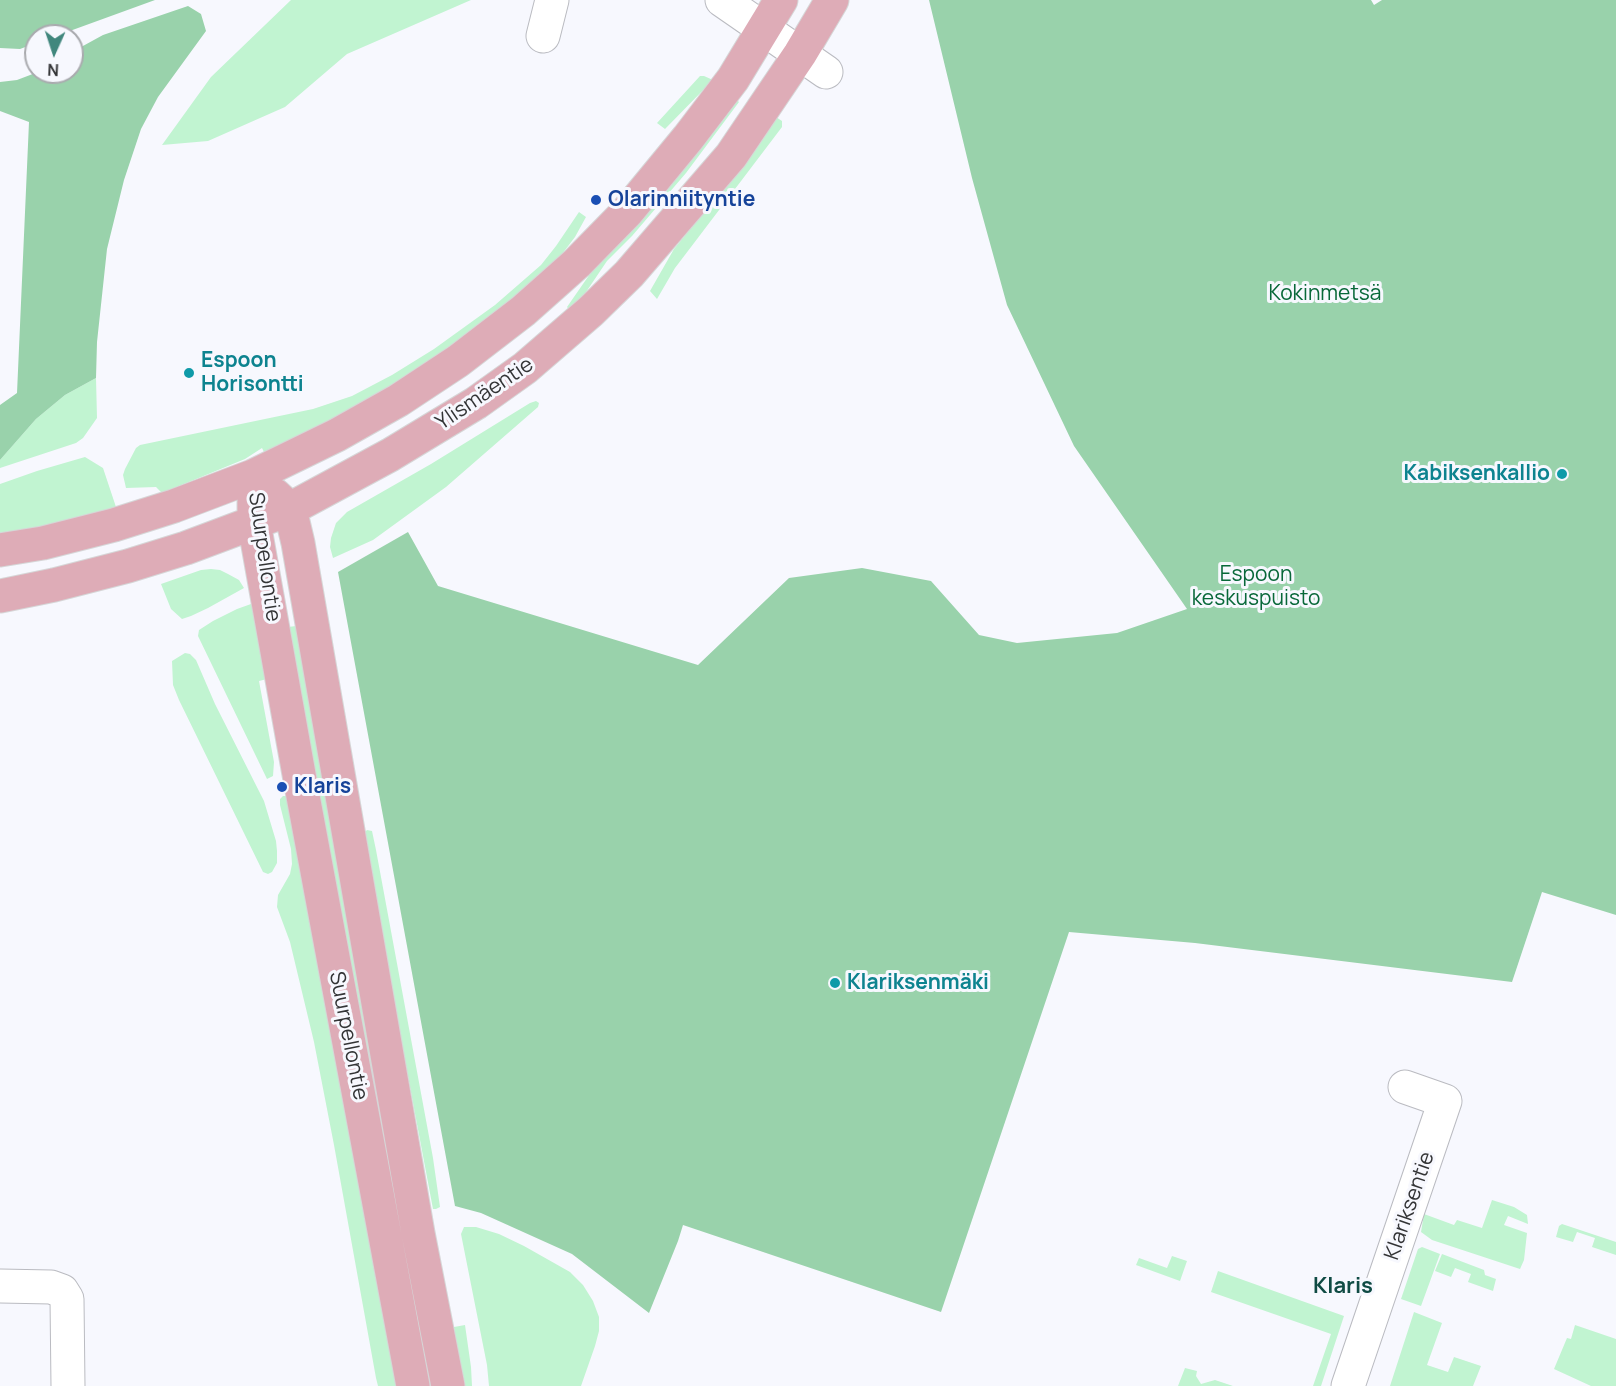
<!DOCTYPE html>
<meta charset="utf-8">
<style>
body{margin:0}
#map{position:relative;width:1616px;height:1386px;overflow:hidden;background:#f7f8fe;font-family:Manrope,sans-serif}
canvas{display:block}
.north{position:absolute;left:24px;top:24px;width:60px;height:60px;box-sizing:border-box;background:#f7f8fe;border:2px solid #a9aaae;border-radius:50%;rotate:183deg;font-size:16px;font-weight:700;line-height:24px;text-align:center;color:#333436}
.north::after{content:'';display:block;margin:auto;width:21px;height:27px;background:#41877d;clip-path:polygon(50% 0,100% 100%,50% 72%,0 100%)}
</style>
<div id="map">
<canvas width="1616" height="1386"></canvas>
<div class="north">N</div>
</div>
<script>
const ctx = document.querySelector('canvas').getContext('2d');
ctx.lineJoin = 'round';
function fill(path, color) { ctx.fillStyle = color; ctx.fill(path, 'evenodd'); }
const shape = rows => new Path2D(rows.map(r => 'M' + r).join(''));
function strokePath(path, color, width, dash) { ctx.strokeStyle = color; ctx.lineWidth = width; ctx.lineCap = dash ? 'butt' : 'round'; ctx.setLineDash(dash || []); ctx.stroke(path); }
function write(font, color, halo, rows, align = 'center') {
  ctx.font = font + ' Manrope,sans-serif'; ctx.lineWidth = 6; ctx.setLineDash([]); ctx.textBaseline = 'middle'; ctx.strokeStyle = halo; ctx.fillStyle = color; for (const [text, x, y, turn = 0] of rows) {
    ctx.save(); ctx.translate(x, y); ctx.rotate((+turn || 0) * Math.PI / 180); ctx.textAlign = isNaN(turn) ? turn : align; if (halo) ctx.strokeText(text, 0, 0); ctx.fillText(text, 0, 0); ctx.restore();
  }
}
const green = shape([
 [291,0,471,0,347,54,285,107,208,141,162,145,211,77],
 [700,76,704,76,713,80,665,129,657,123],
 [736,99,739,102,686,173,632,236,607,261,584,295,570,311,567,307,592,271],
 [776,117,782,121,782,127,691,247,675,268,657,299,650,291,674,249,726,185],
 [579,212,586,217,575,237,559,258,515,299,420,370,361,404,265,454,262,448,245,459,162,493,156,487,126,488,123,475,125,469,136,448,140,445,313,409,352,396,392,375,434,349,495,305,541,265,556,246],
 [96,378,97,418,83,438,76,443,0,468,0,460,36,419,65,395],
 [536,401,539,403,538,407,446,487,373,540,333,558,330,547,331,538,336,523,347,512,431,464,530,403],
 [85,457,103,468,116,507,62,522,0,535,0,484,37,471],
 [211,569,220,570,228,574,239,580,244,588,208,608,191,616,182,619,171,609,161,584,201,570],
 [251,604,255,608,267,679,259,681,274,762,273,776,267,779,198,636,199,630,213,621,237,609],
 [296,626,356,943,438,1386,427,1386,288,627],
 [185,653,190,654,196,660,215,704,264,801,276,841,277,851,277,863,272,872,268,874,263,872,179,700,173,685,172,661],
 [283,796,288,796,399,1386,378,1386,376,1378,334,1145,314,1042,290,942,277,907,278,895,290,874,292,864,291,849,280,805,280,799],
 [367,830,372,831,376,850,433,1158,440,1207,436,1209,433,1209,365,848,364,833],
 [1492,1200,1514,1207,1527,1215,1528,1224,1508,1216,1504,1225,1527,1233,1524,1260,1520,1269,1432,1240,1421,1232,1424,1214,1454,1225,1457,1220,1482,1228],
 [1562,1224,1616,1242,1616,1255,1592,1247,1595,1238,1577,1232,1573,1242,1556,1237,1559,1226],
 [464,1227,476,1227,499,1234,524,1246,570,1272,583,1285,593,1301,599,1317,599,1331,595,1346,581,1386,489,1386,487,1365,461,1234],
 [1422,1247,1440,1254,1421,1306,1401,1299,1418,1249],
 [1442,1254,1484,1270,1485,1275,1496,1279,1493,1291,1468,1282,1471,1274,1455,1268,1451,1277,1435,1271],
 [1172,1256,1187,1261,1180,1281,1136,1265,1139,1258,1167,1268],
 [1218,1271,1344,1316,1321,1386,1313,1386,1331,1334,1211,1292],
 [1414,1312,1442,1323,1427,1365,1448,1372,1454,1357,1481,1366,1473,1386,1390,1386],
 [465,1325,471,1367,472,1386,461,1386,458,1372,454,1327],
 [1575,1325,1616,1339,1616,1386,1591,1386,1554,1369,1567,1338,1571,1339],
 [1185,1368,1197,1371,1196,1376,1201,1384,1215,1380,1233,1386,1178,1386]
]);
const forest = shape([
 [0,0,155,0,56,36,36,36,36,43,20,49,0,48],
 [929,0,1371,0,1374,5,1382,0,1616,0,1616,915,1542,892,1512,982,1195,943,1069,932,941,1312,683,1225,678,1241,649,1313,572,1254,481,1213,455,1206,338,572,408,532,438,586,698,665,789,578,862,568,931,581,979,635,1017,643,1117,633,1187,609,1074,446,1007,305,972,178],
 [188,6,201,14,206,31,158,97,141,129,124,180,107,249,97,342,96,378,65,395,36,419,0,460,0,405,17,393,29,122,0,111,0,82,17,80,38,72,72,72,72,52,103,35]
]);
const minor = shape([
 [722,0,826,72],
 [543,36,552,0],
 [0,1286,51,1287,62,1291,67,1299,68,1386],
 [1348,1386,1445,1101,1405,1087]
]);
const major = shape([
 [275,495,290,509,298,543,418,1233,448,1386],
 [254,502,254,523,300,780,413,1386],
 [0,550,43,543,114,525,174,506,253,476,337,435,399,400,458,361,523,311,577,263,627,212,688,138,733,79,781,0],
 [0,596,54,585,128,566,186,548,290,509,390,455,476,403,525,368,591,311,629,274,731,156,800,54,832,0]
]);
const markers = [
 [596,200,6,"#1a4fb4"],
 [189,373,6,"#0f9aa8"],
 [1562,474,6,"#0f9aa8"],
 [282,787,6,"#1a4fb4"],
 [835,983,6,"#0f9aa8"]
];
const transitNames = [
 ["Olarinniityntie",608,200],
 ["Klaris",294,787]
];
const parkNames = [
 ["Kokinmetsä",1325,294],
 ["Espoon",1256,575],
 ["keskuspuisto",1256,599]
];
const cultureNames = [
 ["Espoon",201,361],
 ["Horisontti",201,385],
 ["Kabiksenkallio",1550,474,"right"],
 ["Klariksenmäki",847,983]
];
const streetNames = [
 ["Ylismäentie",485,394,-34],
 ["Suurpellontie",264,557,82],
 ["Suurpellontie",348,1036,79],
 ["Klariksentie",1410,1206,-71]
];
const neighbourhoodNames = [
 ["Klaris",1343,1287]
];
fill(green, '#c1f4d1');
fill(forest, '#99d2ab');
strokePath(minor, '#babbc1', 35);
strokePath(major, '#d6d6d7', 35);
strokePath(minor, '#fff', 33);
strokePath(major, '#deacb7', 33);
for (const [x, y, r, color] of markers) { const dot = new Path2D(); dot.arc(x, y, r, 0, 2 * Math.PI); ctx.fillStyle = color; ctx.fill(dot); strokePath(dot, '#f7f8fe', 2); }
write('bold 21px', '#164399', '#f7f8fe', transitNames, 'left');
write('21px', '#086839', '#f7f8fe', parkNames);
write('bold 21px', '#0d838f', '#f7f8fe', cultureNames, 'left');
write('21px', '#333436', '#f7f8fe', streetNames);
write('bold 22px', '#104b44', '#f7f8fe', neighbourhoodNames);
</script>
